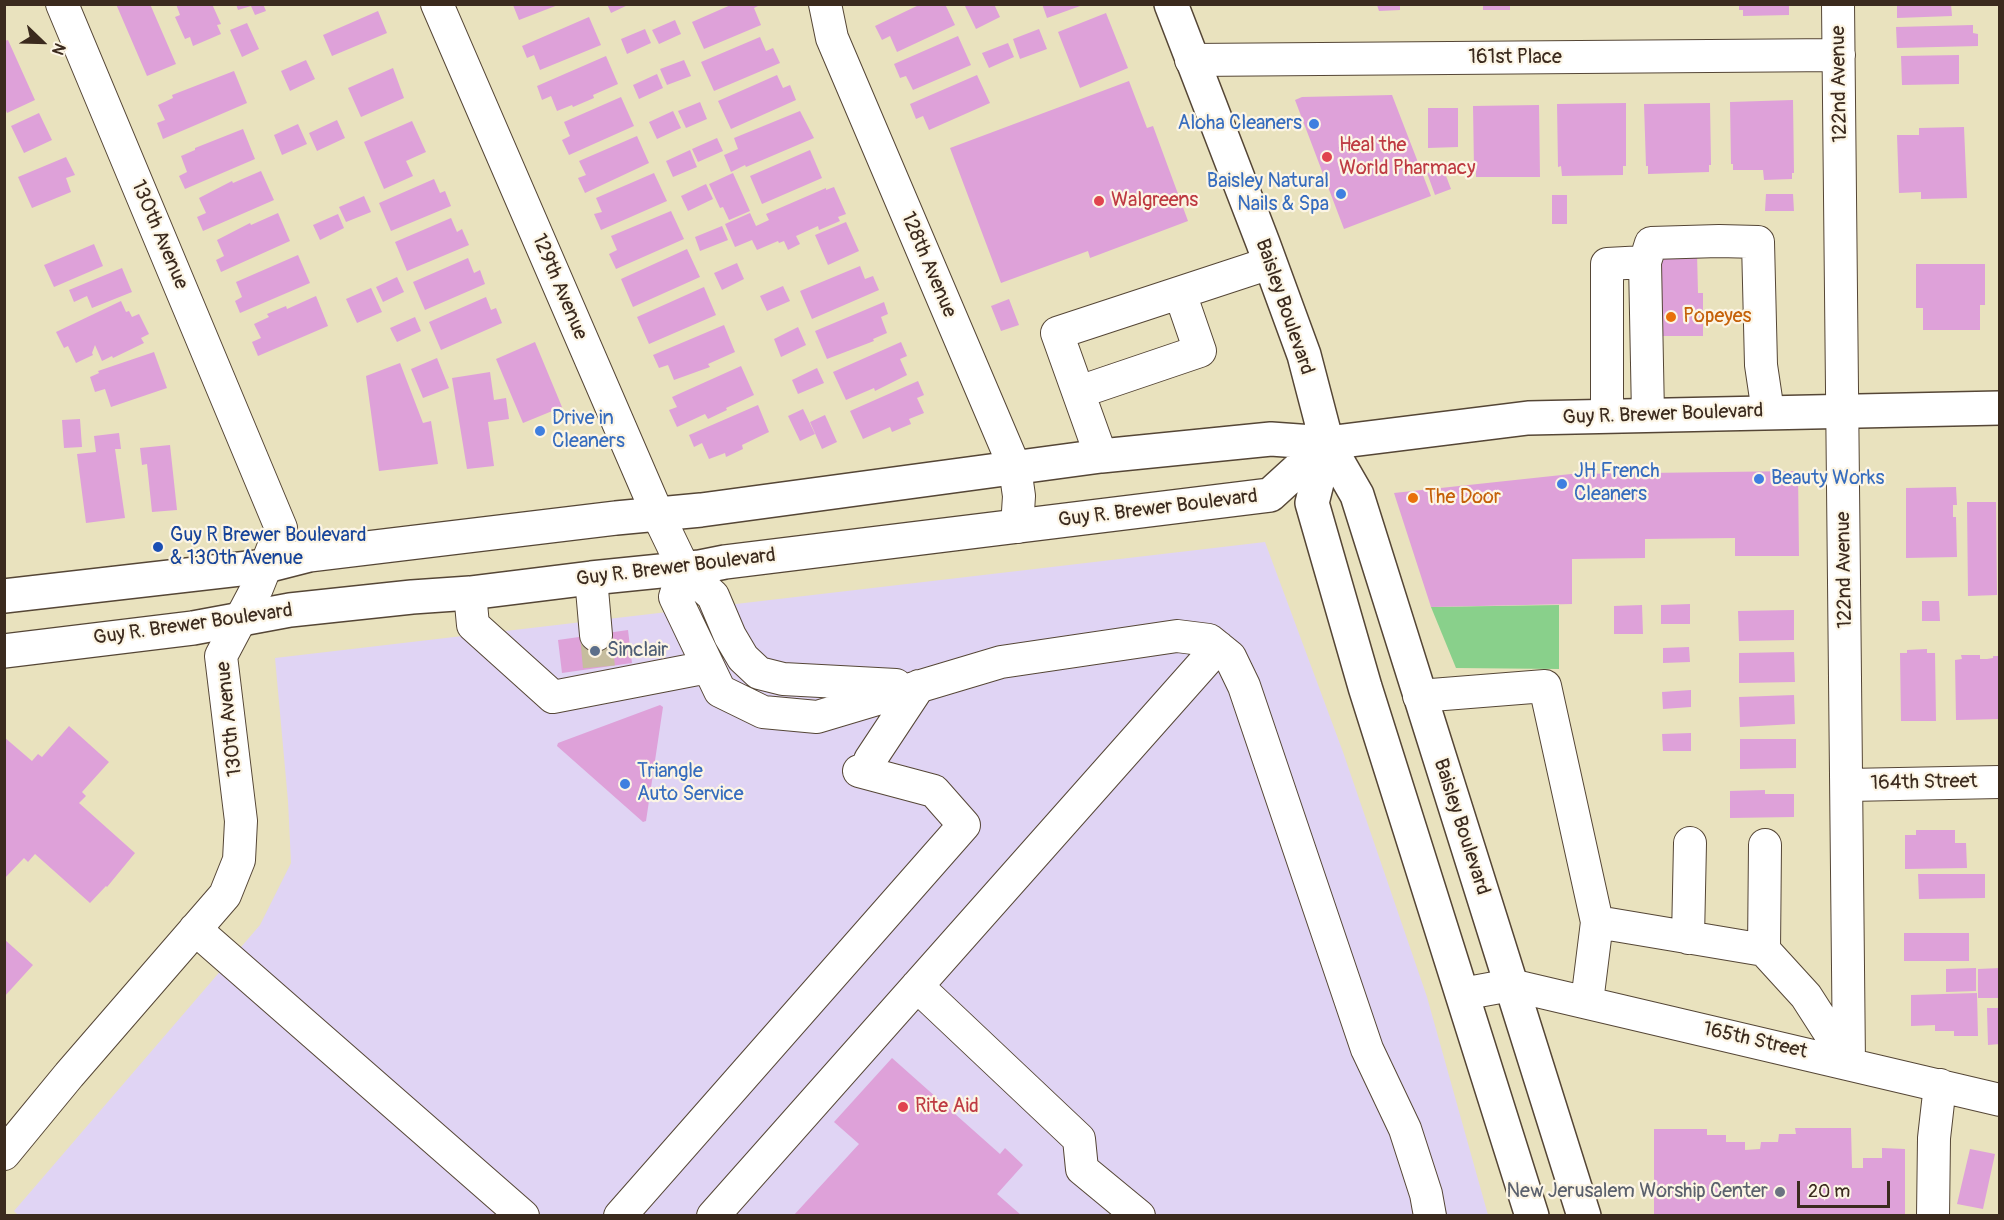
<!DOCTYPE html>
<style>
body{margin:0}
#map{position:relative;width:2004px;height:1220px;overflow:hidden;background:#e9e2be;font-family:Pangolin,sans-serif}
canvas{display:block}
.frame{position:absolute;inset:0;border:6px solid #3b2a1e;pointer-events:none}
.north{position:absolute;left:12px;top:12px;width:60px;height:60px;-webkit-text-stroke:4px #fcf5e5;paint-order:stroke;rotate:113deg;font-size:16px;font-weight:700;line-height:24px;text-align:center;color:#3b2a1e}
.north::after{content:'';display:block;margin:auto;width:21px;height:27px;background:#3b2a1e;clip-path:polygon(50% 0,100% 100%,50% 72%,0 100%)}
.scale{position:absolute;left:1797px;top:1181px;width:93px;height:27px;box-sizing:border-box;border:3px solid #3b2a1e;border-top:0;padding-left:8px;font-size:18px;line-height:21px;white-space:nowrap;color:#3b2a1e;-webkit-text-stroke:4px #fcf5e5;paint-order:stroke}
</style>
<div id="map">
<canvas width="2004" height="1220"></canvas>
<div class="frame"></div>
<div class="north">N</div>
<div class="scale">20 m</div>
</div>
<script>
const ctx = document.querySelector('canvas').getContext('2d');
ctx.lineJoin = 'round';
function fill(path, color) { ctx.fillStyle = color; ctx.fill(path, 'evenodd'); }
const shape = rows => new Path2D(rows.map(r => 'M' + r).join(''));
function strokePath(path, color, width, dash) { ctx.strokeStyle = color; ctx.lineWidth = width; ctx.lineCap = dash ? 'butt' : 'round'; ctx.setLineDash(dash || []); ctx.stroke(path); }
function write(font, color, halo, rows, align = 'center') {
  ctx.font = font + ' Pangolin,sans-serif'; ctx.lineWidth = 4.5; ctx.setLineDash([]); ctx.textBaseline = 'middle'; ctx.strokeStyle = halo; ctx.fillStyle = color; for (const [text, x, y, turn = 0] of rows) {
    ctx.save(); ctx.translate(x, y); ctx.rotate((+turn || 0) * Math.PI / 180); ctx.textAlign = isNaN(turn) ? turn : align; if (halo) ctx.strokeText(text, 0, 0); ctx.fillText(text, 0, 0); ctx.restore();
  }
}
const built = shape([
 [1265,542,1343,752,1427,997,1488,1215,19,1216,14,1211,260,925,291,863,288,801,275,658]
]);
const green = shape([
 [1559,605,1559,669,1456,668,1431,607]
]);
const building = shape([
 [116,4,150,4,176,64,147,76],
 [176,4,212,4,221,24,217,25,221,34,193,46,190,37,185,39,175,17,180,15],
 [236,4,263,4,266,11,255,15,251,6,238,10],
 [607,4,630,4,611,13],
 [733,4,762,4,754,8,761,25,704,49,692,22],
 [921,4,945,4,955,25,897,52,890,36,882,40,875,26],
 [968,4,994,4,1000,17,976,29,965,6],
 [1042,4,1083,4,1083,5,1047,18],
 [1483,4,1510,4,1510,10,1483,10],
 [1739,4,1789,4,1789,15,1743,16,1743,10,1739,10],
 [1897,4,1951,4,1952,16,1897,18],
 [513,5,558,5,519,20],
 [1377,5,1400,5,1400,10,1379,11],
 [378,11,387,33,332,56,323,35],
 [1106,13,1128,68,1080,88,1058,32],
 [589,17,601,45,540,70,534,55,527,58,522,46],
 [675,20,681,34,659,44,652,30],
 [247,23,259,49,242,57,230,30],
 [1973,25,1973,33,1978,34,1978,46,1897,48,1896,27],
 [645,29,651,43,627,54,621,39],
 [1039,29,1047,49,1020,59,1013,39],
 [958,36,971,65,913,90,906,76,900,78,894,64],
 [760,37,766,51,773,48,780,63,714,91,701,62],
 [8,40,35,100,7,113,4,106,4,41],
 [1008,43,1014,57,989,68,982,53],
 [1959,55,1959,84,1902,85,1901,56],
 [606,56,618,84,593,95,594,98,573,107,572,105,557,111,551,96,542,100,537,86],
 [306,60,315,79,290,91,281,71],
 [684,60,691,76,667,85,660,69],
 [393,68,404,98,361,117,348,88],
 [234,71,247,103,163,139,157,123,165,120,158,105,173,98,172,95],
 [657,74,663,88,639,99,633,85],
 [777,75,783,88,790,85,796,100,731,129,718,101],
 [977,75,990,103,929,130,923,116,916,119,910,104],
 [1129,81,1147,128,1153,126,1188,221,1090,258,1088,251,1001,283,950,148],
 [1392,95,1431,196,1344,229,1295,100,1302,97],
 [621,97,634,126,569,155,562,140,570,136,564,122],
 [1793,100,1794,173,1792,173,1792,179,1764,180,1763,170,1733,170,1733,164,1731,164,1730,102],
 [700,102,707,119,686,128,678,111],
 [1626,103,1626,166,1623,166,1623,175,1562,176,1561,166,1558,167,1557,104],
 [1710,103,1711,165,1709,165,1709,172,1648,174,1648,166,1646,166,1644,104],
 [1539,105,1540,177,1476,177,1476,169,1474,169,1473,106],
 [1428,108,1458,108,1458,147,1428,148],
 [673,111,681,128,657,139,649,122],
 [800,111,814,138,746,167,745,165,731,172,724,155,738,149,734,138],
 [39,113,52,140,24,153,11,126],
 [337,120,345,138,317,151,309,133],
 [412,121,426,152,406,161,413,176,384,189,364,142],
 [298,124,307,144,282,155,274,135],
 [1964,127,1967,198,1921,199,1921,192,1899,193,1897,135,1919,135,1919,128],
 [243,129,255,159,185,189,179,176,187,172,181,156,195,150,195,148],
 [637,136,649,163,585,193,578,178,586,175,579,161],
 [717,138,723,151,698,162,692,149],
 [690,150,697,167,673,177,666,161],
 [810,150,822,178,762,204,750,176],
 [66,157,75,175,66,178,71,192,32,208,18,177],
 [1443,168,1451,189,1435,195,1427,173],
 [261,171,274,200,203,231,197,217,206,213,199,198,232,181,233,183],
 [654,173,667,201,601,230,594,214,602,212,596,198],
 [733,173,750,211,729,220,723,207,720,208,709,184],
 [434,179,440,193,445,191,451,206,391,231,379,203],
 [706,184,713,199,688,211,681,196],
 [834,187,846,214,838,217,840,221,819,230,818,226,796,236,800,244,788,250,784,241,779,243,778,241,757,250,752,240,735,247,725,224,750,213,756,226,769,220,766,214,826,188,826,190],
 [1766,194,1793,194,1794,211,1765,211],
 [1552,195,1567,195,1567,224,1552,224],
 [364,196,371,212,346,222,339,207],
 [671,211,684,239,616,269,609,254,617,250,611,236],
 [278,213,290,241,221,272,216,260,224,256,217,240,250,223,251,225],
 [338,214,344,228,320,240,313,225],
 [451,218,457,232,462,229,469,245,407,271,395,242],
 [846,222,859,251,828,265,815,235],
 [722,226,728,240,700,251,695,237],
 [94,244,103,266,54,287,44,265],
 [687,249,700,277,633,307,621,279],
 [1697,253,1698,293,1703,293,1703,336,1651,336,1656,254],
 [298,255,310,283,240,313,235,301,242,297,236,282],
 [468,258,474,273,480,270,485,284,425,310,413,282],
 [737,263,744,279,722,290,714,273],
 [1916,264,1985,264,1985,305,1980,305,1980,330,1923,330,1923,308,1916,308],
 [860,266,865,279,873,276,879,290,812,319,800,291],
 [122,268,132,292,92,308,87,296,74,302,69,290],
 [397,277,404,292,383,302,376,287],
 [783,286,790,301,767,311,760,296],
 [704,287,716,315,649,344,637,317],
 [371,288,382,312,357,323,346,299],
 [316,296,328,326,258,356,252,342,261,338,254,324,269,317,267,314,286,306,287,309],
 [486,297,491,310,496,308,502,323,441,350,429,322],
 [1009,299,1019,325,1001,331,991,306],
 [121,301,126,312,129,311,132,317,139,314,149,334,141,338,144,343,113,358,112,356,102,361,95,345,92,353,93,355,76,363,68,346,64,348,56,332],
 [884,302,888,314,881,317,887,333,873,339,874,341,827,359,815,331],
 [415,317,421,331,397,342,390,328],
 [724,325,735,352,708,364,710,367,674,380,668,365,659,368,653,355],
 [798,327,806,345,781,357,774,339],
 [535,342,562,407,523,423,496,359],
 [901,342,907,356,900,359,907,375,875,391,874,388,846,400,833,372],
 [154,352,167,388,111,407,105,389,95,392,90,377,99,373,98,371],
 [437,358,449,388,423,398,411,369],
 [400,363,423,423,431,421,438,464,379,471,366,376],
 [741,366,754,395,726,408,727,410,708,419,705,414,677,427,669,410,677,407,672,397],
 [817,368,824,383,798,394,792,380],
 [490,372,494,400,506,398,509,419,488,422,494,466,467,469,452,378],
 [918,381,924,395,917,398,924,413,909,419,911,424,892,432,890,427,863,439,850,411],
 [758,405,769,432,742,445,743,449,726,457,725,453,709,459,702,443,694,447,689,435],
 [803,409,815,434,800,441,788,416],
 [825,415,837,442,822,449,810,422],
 [80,419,82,447,64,448,62,420],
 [119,433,121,449,115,449,125,518,86,523,77,454,96,452,94,436],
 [170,445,177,510,152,512,147,464,142,465,140,448],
 [1798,471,1799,556,1735,556,1735,538,1645,539,1645,558,1572,559,1572,604,1431,607,1394,493,1571,474],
 [1956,487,1957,505,1953,505,1953,517,1956,517,1957,557,1906,558,1906,488],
 [1967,502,1996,502,1997,595,1968,596],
 [1922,601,1939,601,1940,621,1922,621],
 [1690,604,1690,624,1661,624,1661,605],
 [1642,605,1643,634,1614,634,1614,606],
 [1794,610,1794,640,1739,641,1738,611],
 [628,630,632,663,562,673,558,640],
 [1689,647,1690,662,1663,663,1663,648],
 [1927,649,1927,653,1935,653,1936,721,1901,721,1900,653,1907,653,1907,650],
 [1794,652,1795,682,1739,683,1739,653],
 [1961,655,1980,655,1980,659,1987,659,1993,658,1993,656,2000,656,2000,719,1956,720,1955,660,1962,659],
 [1691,690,1691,707,1663,709,1662,692],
 [1794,695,1795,724,1740,727,1739,697],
 [660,705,663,707,646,821,643,822,557,746,558,743],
 [69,726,109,762,82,792,86,796,79,803,135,853,107,887,106,886,90,903,35,854,28,862,24,858,4,879,4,737,32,761,38,754,42,757],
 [1691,733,1691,751,1663,751,1662,734],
 [1740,739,1796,739,1796,768,1740,769],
 [1765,790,1765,794,1794,794,1794,817,1730,818,1730,791],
 [1916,830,1955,830,1955,843,1966,843,1967,868,1905,869,1905,835,1916,835],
 [1918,874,1985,874,1985,898,1919,899],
 [1904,933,1969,933,1969,961,1904,961],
 [4,939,33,965,4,997],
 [1976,968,1976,991,1946,992,1946,969],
 [2000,968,2000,998,1978,998,1978,969],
 [1977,993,1978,1036,1954,1036,1954,1031,1935,1031,1935,1025,1911,1026,1911,995],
 [1987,1008,2000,1008,2000,1044,1988,1045],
 [892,1058,1000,1154,1005,1148,1023,1165,997,1194,1021,1215,794,1215,859,1144,834,1122],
 [1795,1128,1851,1128,1852,1168,1863,1168,1863,1158,1882,1158,1882,1148,1905,1149,1905,1215,1654,1215,1654,1129,1707,1129,1707,1135,1726,1135,1726,1142,1745,1142,1745,1150,1760,1149,1761,1142,1778,1142,1779,1134,1796,1134],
 [1970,1149,1995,1154,1983,1209,1957,1204]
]);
const minorTunnel = shape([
 [596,635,599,668]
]);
const minor = shape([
 [437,4,658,515,684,569,713,596,730,636,743,658,759,673,783,679,896,685],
 [825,4,832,38,1015,468,1019,496,1017,527],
 [1838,4,1849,1063],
 [1191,60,1839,55],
 [1079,392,1200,351,1180,293],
 [1648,415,1645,262,1651,243,1719,241,1758,242,1761,365,1768,412],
 [1607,416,1607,264,1645,262],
 [1101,456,1057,333,1270,263],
 [684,569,675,597,720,691,763,712,817,717,1001,662,1177,636,1209,640,1230,657,1244,686,1367,1049,1405,1129,1426,1194,1430,1216],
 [591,578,596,635],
 [470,593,473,625,553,697,708,667],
 [1419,696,1545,686,1597,922,1587,1002],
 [870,760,919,686],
 [1848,785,2000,782],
 [1597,922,1764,950,1765,845],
 [195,929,523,1216],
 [1688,938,1690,843],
 [1764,950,1806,996,1849,1063],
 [917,986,1079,1139,1082,1169,1139,1216],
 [1462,994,1511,985,2000,1100],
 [4,1154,69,1075,225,895,239,860,241,821,221,656,257,588,281,528,62,4],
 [620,1216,964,825,934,791,859,771],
 [713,1216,1218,647],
 [1933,1216,1934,1138,1940,1085]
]);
const major = shape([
 [1171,4,1263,243,1304,355,1327,443,1357,495,1584,1216],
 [1327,443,1312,503,1365,687,1532,1216],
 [4,596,266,566,309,555,616,518,701,510,1101,456,1271,439,1327,443,1528,418,2000,408],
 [4,651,193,628,290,610,412,597,470,593,591,578,700,567,725,562,1270,495,1327,443]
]);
const markers = [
 [1314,124,6,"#3f7fe0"],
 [1327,157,6,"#e0444e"],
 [1341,194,6,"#3f7fe0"],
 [1099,201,6,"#e0444e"],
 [1671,317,6,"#e8710a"],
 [540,431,6,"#3f7fe0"],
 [1759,479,6,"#3f7fe0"],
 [1562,484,6,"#3f7fe0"],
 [1413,498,6,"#e8710a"],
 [158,547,6,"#1a4fb4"],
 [595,651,6,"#5c6f8a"],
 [625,784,6,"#3f7fe0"],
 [903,1107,6,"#e0444e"],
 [1780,1192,6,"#6b7280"]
];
const streetNames = [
 ["161st Place",1515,58],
 ["122nd Avenue",1840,84,-91],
 ["130th Avenue",159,235,67],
 ["128th Avenue",928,265,67],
 ["129th Avenue",559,287,67],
 ["Baisley Boulevard",1284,307,71],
 ["Guy R. Brewer Boulevard",1663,415,-2],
 ["Guy R. Brewer Boulevard",1158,509,-7],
 ["Guy R. Brewer Boulevard",676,568,-7],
 ["122nd Avenue",1845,570,-91],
 ["Guy R. Brewer Boulevard",193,625,-8],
 ["130th Avenue",230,719,-96],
 ["164th Street",1924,783,-1],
 ["Baisley Boulevard",1461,827,72],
 ["165th Street",1755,1041,13]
];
const shopNames = [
 ["Aloha Cleaners",1302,124,"right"],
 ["Baisley Natural",1329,182,"right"],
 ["Nails & Spa",1329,205,"right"],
 ["Drive in",552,419],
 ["Cleaners",552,442],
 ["JH French",1574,472],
 ["Cleaners",1574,495],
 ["Beauty Works",1771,479],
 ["Triangle",637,772],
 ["Auto Service",637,795]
];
const healthNames = [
 ["Heal the",1339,146],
 ["World Pharmacy",1339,169],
 ["Walgreens",1111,201],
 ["Rite Aid",915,1107]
];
const foodNames = [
 ["Popeyes",1683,317],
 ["The Door",1425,498]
];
const transitNames = [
 ["Guy R Brewer Boulevard",170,536],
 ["& 130th Avenue",170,559]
];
const serviceNames = [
 ["Sinclair",607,651]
];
const worshipNames = [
 ["New Jerusalem Worship Center",1768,1192]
];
fill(built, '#e0d4f4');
fill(green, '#89d08b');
fill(building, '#dea1d9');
strokePath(minorTunnel, '#c6bd9e', 32, [32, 16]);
strokePath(minor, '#554636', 34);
strokePath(major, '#554636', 36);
strokePath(minor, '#fff', 32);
strokePath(major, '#fff', 33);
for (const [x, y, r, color] of markers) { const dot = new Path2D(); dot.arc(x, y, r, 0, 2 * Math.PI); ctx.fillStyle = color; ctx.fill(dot); strokePath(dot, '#fcf5e5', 2); }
write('20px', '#3b2a1e', '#fcf5e5', streetNames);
write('20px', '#366cbe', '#fcf5e5', shopNames, 'left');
write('20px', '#be3a42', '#fcf5e5', healthNames, 'left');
write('20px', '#c56008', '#fcf5e5', foodNames, 'left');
write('20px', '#164399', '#fcf5e5', transitNames, 'left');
write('20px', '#4e5e75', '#fcf5e5', serviceNames, 'left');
write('20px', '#5b616d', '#fcf5e5', worshipNames, 'right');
</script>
